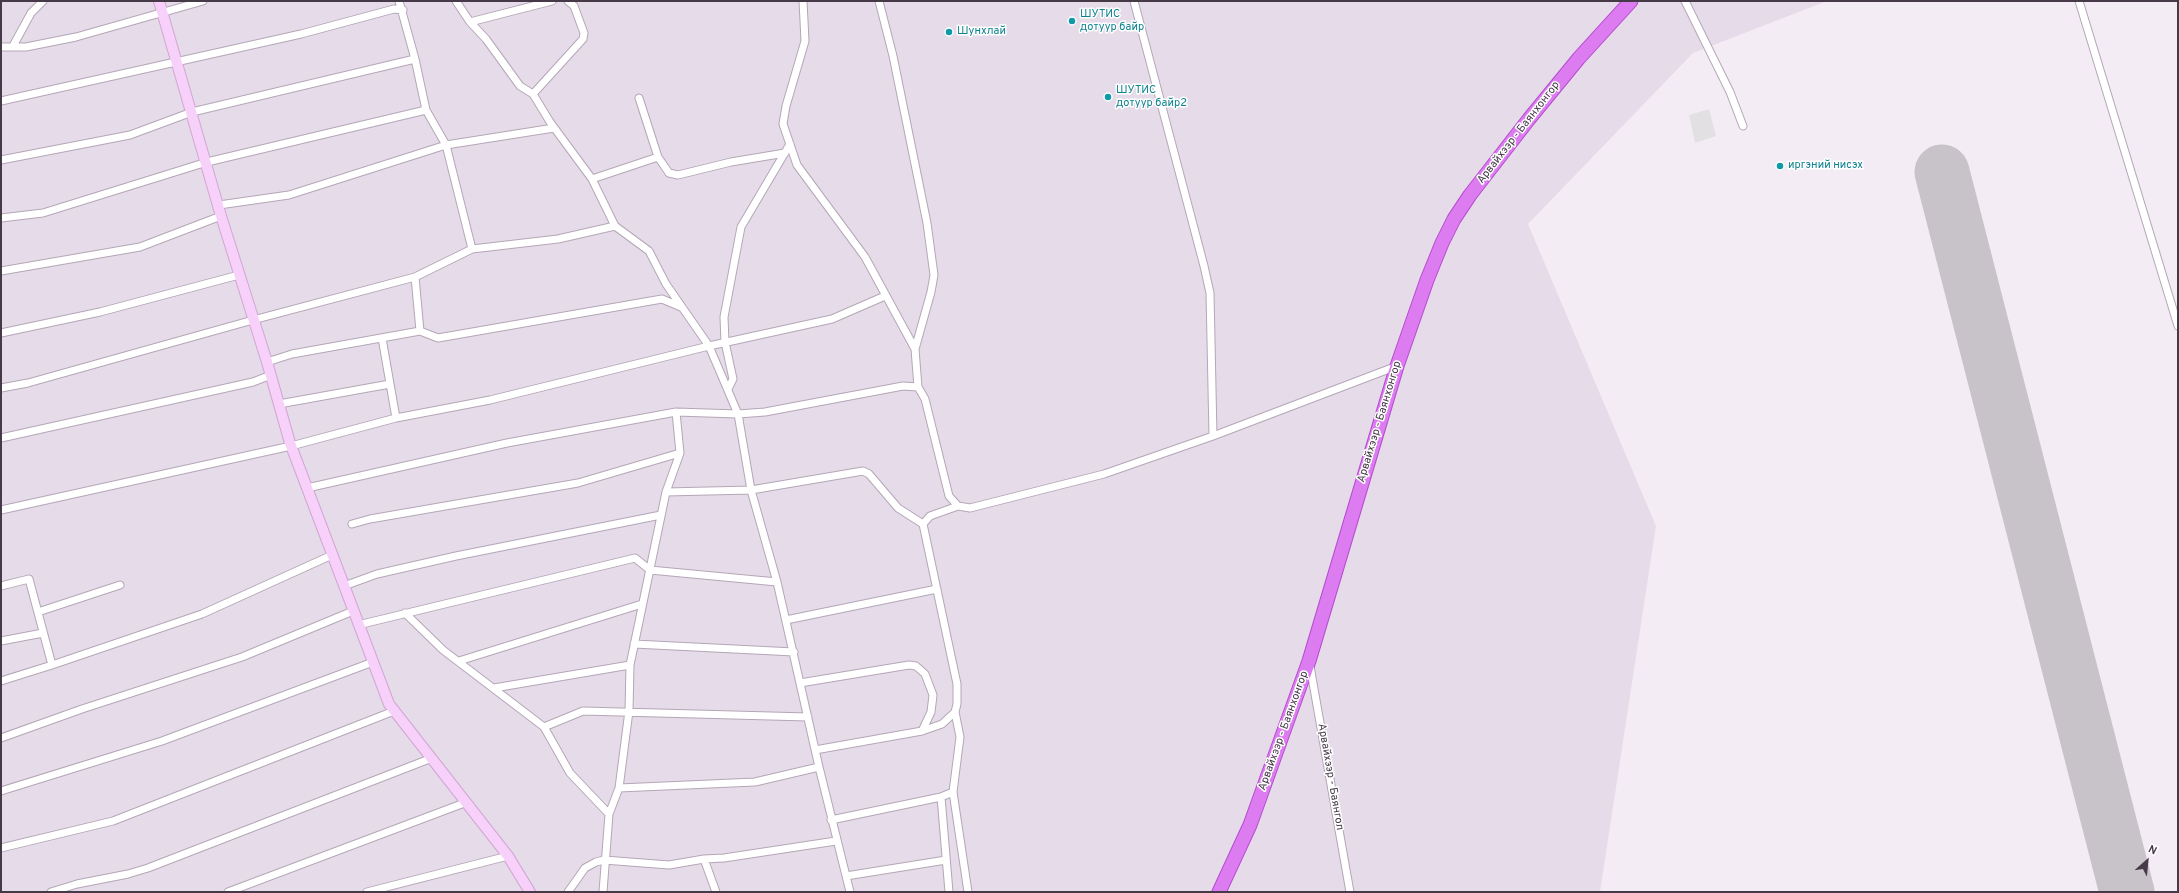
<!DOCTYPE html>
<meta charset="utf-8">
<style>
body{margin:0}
#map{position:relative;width:2179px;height:893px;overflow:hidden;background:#f4ecf5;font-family:Overpass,sans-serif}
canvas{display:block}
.frame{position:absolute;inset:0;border:2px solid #463a49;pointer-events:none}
.north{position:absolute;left:2127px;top:841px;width:40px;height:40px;-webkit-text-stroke:3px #fff;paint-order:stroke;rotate:27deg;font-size:11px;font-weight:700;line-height:16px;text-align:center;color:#463a49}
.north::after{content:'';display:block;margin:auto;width:14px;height:18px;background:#463a49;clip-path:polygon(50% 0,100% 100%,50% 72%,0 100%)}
</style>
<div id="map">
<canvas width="2179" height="893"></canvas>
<div class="frame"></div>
<div class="north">N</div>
</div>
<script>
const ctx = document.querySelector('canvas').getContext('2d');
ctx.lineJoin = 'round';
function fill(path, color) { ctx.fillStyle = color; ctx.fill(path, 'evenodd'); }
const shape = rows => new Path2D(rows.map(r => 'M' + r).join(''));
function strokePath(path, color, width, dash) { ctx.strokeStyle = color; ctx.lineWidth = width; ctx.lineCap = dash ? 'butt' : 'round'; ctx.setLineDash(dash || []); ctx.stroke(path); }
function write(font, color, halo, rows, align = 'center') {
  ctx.font = font + ' Overpass,sans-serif'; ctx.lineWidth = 3; ctx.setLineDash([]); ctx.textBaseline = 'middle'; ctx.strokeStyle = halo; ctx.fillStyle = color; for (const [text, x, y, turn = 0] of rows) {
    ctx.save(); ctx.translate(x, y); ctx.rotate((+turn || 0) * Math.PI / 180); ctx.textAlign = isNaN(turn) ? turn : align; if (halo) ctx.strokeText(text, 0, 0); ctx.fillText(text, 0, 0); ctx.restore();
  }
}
const residential = shape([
 [1,1,1827,1,1693,53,1528,224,1656,526,1600,892,1,892]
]);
const parking = shape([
 [1709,109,1716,136,1695,143,1689,115]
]);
const runway = shape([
 [1942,172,2127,892]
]);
const street = shape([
 [456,1,470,22],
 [552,1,470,22,486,39,520,86,533,94,550,122,592,179,615,226,649,251,666,284,709,346,738,414,751,490,777,582,819,767,850,892],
 [803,1,805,41,786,106,783,124,797,165,865,257,915,349],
 [879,1,893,56,927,223,934,275,931,292,915,349,918,387],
 [1134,1,1204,266,1210,293,1213,436],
 [1685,1,1730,92,1743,126],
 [2079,1,2178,326],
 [13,46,31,13,43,1],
 [1,47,26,47,76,37,203,1],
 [415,59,426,110,446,145,472,249],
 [533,94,583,39,584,33,574,6,568,1],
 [639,98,658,157,669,173,678,175,731,162,785,153],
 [1,101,301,34,394,9,403,10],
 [1,160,130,135,192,112,415,59,399,1],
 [592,179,658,157],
 [219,205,289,195,446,145,554,128],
 [1,218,43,213,207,162,426,110],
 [1,271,140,247,221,216],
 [415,277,420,331],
 [1,333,100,312,239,275],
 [382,338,396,418],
 [267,362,292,354,420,331,438,338,662,299,681,307],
 [1,388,28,383,253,320,415,277,472,249,558,239,615,226],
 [728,389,733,379,725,342,724,317,741,227,790,144],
 [279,404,390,384],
 [1,438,253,382,271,375],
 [307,488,507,443,676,412,738,414,765,412,903,386,918,387,925,399,949,496,958,506,970,508,1104,474,1213,436,1397,366],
 [666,492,751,490,863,471,869,474,898,508,923,524],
 [1,510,291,446,396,418,490,400,709,346,832,319,885,296],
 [352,524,370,519,578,483,680,453],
 [1,586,29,579,52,665],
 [344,586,377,574,456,556,661,515],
 [38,612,120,585],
 [405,613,443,650,544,727,570,773,609,814],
 [786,620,937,589],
 [358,625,635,558,650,570,777,582],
 [1,641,43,633],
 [634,644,794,652],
 [459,661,642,604],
 [1310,666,1350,892],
 [1,681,52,665,202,614,332,555],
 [800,683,909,665,916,666,925,674,933,695,931,712,922,731],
 [494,688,630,665],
 [544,727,583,711,808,717],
 [1,738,82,709,242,657,353,611],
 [815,750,922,731,942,724,955,712,957,704,957,684,923,524,930,516,958,506],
 [619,788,755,782,819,767],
 [1,791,162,741,373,662],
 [953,792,968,892],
 [941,797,949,892],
 [831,820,941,797,953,792,960,737,955,712],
 [1,848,113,821,394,711],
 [704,859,716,892],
 [846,876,946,860],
 [51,892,77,884,128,874,148,868,432,758],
 [228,892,467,802],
 [367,892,508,856],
 [568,892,585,868,596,862,604,860,669,865,704,859,724,858,836,841],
 [603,892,609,814,619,788,629,711,630,665,666,492,680,453,676,412]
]);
const secondary = shape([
 [159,1,221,216,267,362,290,443,389,704,508,856,530,892]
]);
const highway = shape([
 [1219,892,1250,825,1309,661,1397,366,1427,280,1442,243,1454,219,1470,195,1529,119,1579,58,1631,1]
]);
const markers = [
 [1072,21,4,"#0f9aa8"],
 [949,32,4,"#0f9aa8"],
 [1108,97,4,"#0f9aa8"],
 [1780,166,4,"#0f9aa8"]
];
const cultureNames = [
 ["ШУТИС",1080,15],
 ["дотуур байр",1080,28],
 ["Шунхлай",957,32],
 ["ШУТИС",1116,91],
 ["дотуур байр2",1116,104],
 ["иргэний нисэх",1788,166]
];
const streetNames = [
 ["Арвайхээр - Баянхонгор",1519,133,-52],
 ["Арвайхээр - Баянхонгор",1380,422,-73],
 ["Арвайхээр - Баянхонгор",1284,731,-70],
 ["Арвайхээр - Баянгол",1330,777,80]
];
fill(residential, '#e6dbe8');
fill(parking, '#e3e0e4');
strokePath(runway, '#c7c3c8', 55);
strokePath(street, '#b4a7b7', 9);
strokePath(secondary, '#d1a6d5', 12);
strokePath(highway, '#b54ccf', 15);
strokePath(street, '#fff', 7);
strokePath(secondary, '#f7d1fa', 10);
strokePath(highway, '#dd7cf0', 13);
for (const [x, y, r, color] of markers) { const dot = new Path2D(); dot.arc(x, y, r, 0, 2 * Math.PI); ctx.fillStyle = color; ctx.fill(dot); strokePath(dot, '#fff', 1.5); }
write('11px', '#0d838f', '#fff', cultureNames, 'left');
write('11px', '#463a49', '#fff', streetNames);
</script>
